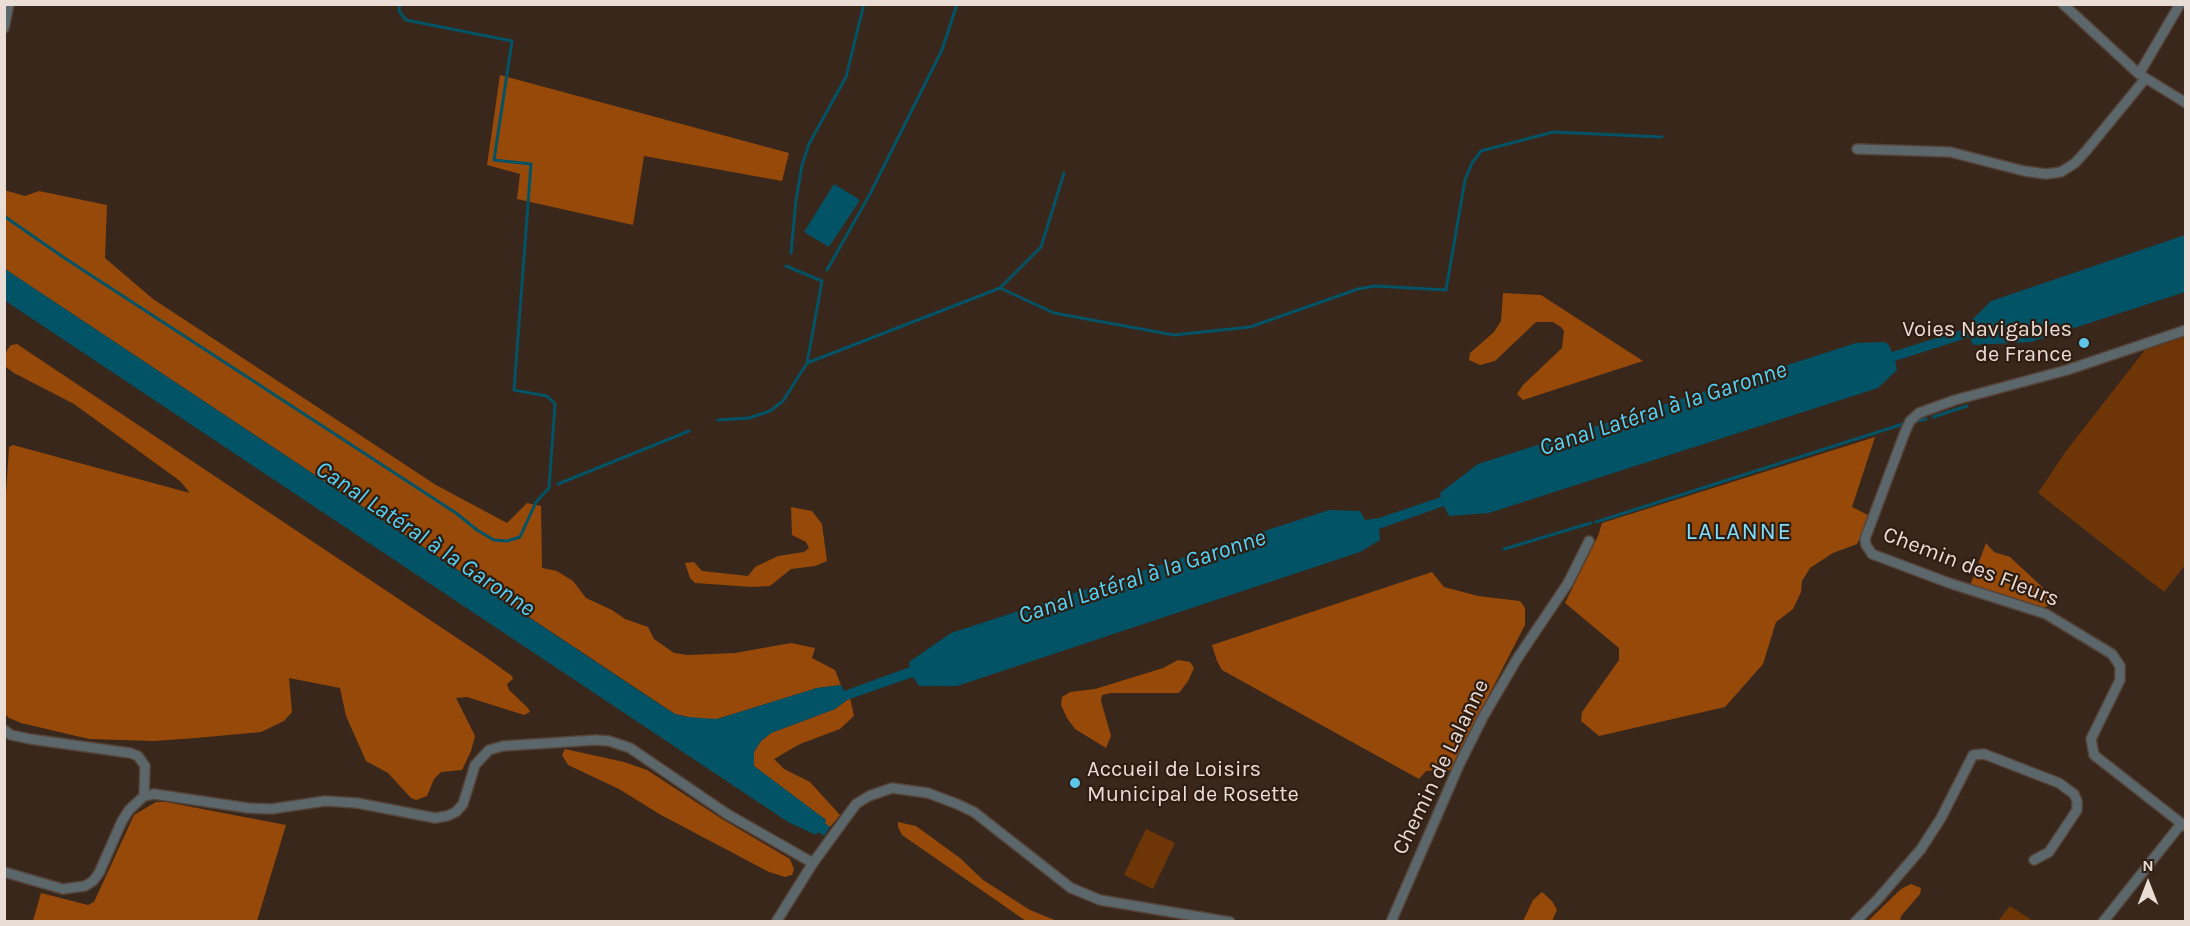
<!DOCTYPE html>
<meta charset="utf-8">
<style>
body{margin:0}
#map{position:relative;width:2190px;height:926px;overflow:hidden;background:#39271c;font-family:Karla,sans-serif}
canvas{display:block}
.frame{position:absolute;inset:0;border:6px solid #eaddd6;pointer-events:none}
.north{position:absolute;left:2118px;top:854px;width:60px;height:60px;-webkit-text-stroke:4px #2f1d12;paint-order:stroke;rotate:0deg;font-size:16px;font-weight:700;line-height:24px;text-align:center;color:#eaddd6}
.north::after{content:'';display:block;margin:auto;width:21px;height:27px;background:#eaddd6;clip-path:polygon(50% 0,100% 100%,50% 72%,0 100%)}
</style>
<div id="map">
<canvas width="2190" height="926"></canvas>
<div class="frame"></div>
<div class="north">N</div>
</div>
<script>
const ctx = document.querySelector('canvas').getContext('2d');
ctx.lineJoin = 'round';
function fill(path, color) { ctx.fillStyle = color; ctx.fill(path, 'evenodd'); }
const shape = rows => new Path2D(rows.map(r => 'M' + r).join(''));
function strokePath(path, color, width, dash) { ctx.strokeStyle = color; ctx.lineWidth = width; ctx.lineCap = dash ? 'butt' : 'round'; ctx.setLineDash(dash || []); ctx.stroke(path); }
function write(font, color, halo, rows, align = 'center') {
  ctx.font = font + ' Karla,sans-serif'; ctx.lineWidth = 4.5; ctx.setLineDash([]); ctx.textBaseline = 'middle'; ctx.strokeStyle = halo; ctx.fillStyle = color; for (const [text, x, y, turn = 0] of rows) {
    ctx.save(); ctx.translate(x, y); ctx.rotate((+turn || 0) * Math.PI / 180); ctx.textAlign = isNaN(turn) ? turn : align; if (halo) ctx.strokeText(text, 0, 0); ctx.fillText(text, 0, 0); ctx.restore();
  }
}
const green = shape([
 [2185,337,2185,565,2164,592,2038,493,2066,451,2145,350],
 [1146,829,1175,843,1153,889,1124,875],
 [2010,906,2033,921,1998,921]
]);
const forest = shape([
 [500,75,789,153,782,181,644,156,633,225,517,199,520,174,487,165],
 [4,190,25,196,39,191,107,205,105,258,153,299,436,485,507,523,527,503,541,506,542,568,557,571,573,581,586,598,612,610,625,619,648,627,654,639,674,653,688,655,735,653,791,643,815,648,812,658,835,670,841,685,817,688,717,719,697,719,675,714,5,269],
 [1503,293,1541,295,1643,361,1523,400,1517,394,1523,385,1562,348,1564,331,1561,327,1553,322,1536,322,1495,361,1480,365,1469,360,1470,353,1494,332,1501,321],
 [17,344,487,658,512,676,513,679,507,684,509,690,528,708,530,712,524,715,467,697,456,698,475,736,471,751,462,770,441,772,434,779,427,796,416,800,411,798,388,773,366,761,346,716,340,688,289,678,292,712,284,721,261,732,196,738,154,741,89,739,21,723,9,718,4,713,4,525,9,447,13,445,190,493,180,481,74,404,14,373,6,367,5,358,7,350,11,345],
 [1875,437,1852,507,1870,516,1857,544,1833,553,1810,568,1802,581,1801,592,1793,609,1776,622,1763,664,1725,707,1599,736,1581,721,1582,712,1619,660,1619,648,1565,603,1598,536,1602,523],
 [791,507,812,511,822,524,827,561,815,566,791,569,770,586,752,587,695,583,690,578,685,563,694,562,702,571,748,576,755,567,778,556,804,552,809,548,806,542,792,535],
 [1986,543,1994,552,2010,557,2052,596,2054,605,2040,608,1970,586],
 [1432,572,1444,587,1478,596,1520,601,1525,608,1525,625,1450,770,1426,771,1419,779,1222,670,1217,661,1212,645],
 [1178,660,1190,662,1194,668,1188,681,1179,693,1111,693,1102,695,1101,701,1111,736,1106,748,1075,729,1067,718,1061,705,1062,697,1070,692,1095,689,1163,668],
 [850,698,854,716,840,729,800,744,774,759,784,769,810,782,840,815,830,827,824,823,826,820,754,766,754,752,761,741,771,733,835,709],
 [565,749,624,762,647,770,722,819,790,859,794,869,792,875,785,877,769,872,661,815,619,789,568,765,562,755],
 [156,802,166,802,286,825,257,921,33,921,41,893,88,905,94,902,134,815],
 [898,822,916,826,960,858,983,880,1030,910,1057,921,1026,921,902,835,898,827],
 [1911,884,1921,888,1920,894,1901,916,1900,921,1868,921,1901,889],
 [1542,892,1552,901,1557,910,1552,921,1523,921,1533,900]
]);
const water = shape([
 [834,184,860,200,829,247,804,232],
 [2185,235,2185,292,2031,342,1973,345,1970,337,1895,361,1897,370,1878,388,1489,513,1449,516,1444,506,1379,529,1380,540,1360,552,957,686,919,686,913,677,847,700,835,709,771,733,761,741,754,752,754,766,826,820,825,823,830,827,824,836,818,832,816,835,788,822,4,300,5,269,662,706,675,714,687,717,717,719,817,688,841,685,844,691,910,667,909,662,951,633,1329,510,1360,511,1365,520,1379,518,1441,497,1440,493,1478,464,1856,343,1884,342,1888,344,1892,352,1968,328,1968,324,1991,301]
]);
const stream = shape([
 [4,216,63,257,456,513,477,530,494,540,507,541,520,537,536,502,549,488,555,404,547,396,514,390,531,164,494,160,512,41,406,20,399,11,400,4],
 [791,253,796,200,802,165,809,144,846,77,864,4],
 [786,266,822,281,807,363],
 [827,270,870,194,942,50,957,4],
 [1000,288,1041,247,1064,173],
 [1933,417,1967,406],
 [718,420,749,418,770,411,783,401,807,363,1000,288,1054,313,1174,335,1250,327,1358,289,1375,286,1446,290,1465,180,1472,163,1481,151,1553,132,1662,137],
 [1914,422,1926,419],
 [558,484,689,431],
 [1596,522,1903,424],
 [1504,549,1591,523]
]);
const street = shape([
 [2063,4,2139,74,2186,103],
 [4,28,9,4],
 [2139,74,2180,4],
 [1857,149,1950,152,2024,171,2046,174,2061,172,2075,163,2086,151,2145,79],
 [2186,330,2067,370,1955,400,1919,413,1910,421,1905,432,1865,539,1866,545,1872,554,1949,583,2046,614,2112,654,2120,666,2120,680,2091,739,2094,755,2186,827],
 [4,730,11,735,30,739,130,753,138,756,145,766,144,796],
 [4,872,63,889,85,886,93,881,99,873,122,821,129,810,144,796,154,794,248,808,271,809,325,801,357,803,435,818,447,816,456,812,463,804,475,765,489,750,503,746,596,740,609,741,630,748,727,814,813,863],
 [776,922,813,863,856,804,869,796,892,788,928,793,957,804,974,812,1071,888,1100,900,1230,922],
 [1391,922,1459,765,1483,717,1517,659,1568,583,1589,541],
 [1855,922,1878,899,1921,849,1941,818,1973,755,1984,754,2059,783,2074,794,2077,801,2077,810,2049,852,2034,860],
 [2103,922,2181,824]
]);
const markers = [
 [2084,343,6,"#5cc7e8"],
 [1075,783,6,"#5cc7e8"]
];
const poiNames = [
 ["Voies Navigables",2072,330],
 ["de France",2072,355],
 ["Accueil de Loisirs",1087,770,"left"],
 ["Municipal de Rosette",1087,795,"left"]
];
const streetNames = [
 ["Chemin des Fleurs",1971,567,21],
 ["Chemin de Lalanne",1441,767,-64]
];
const waterNames = [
 ["Canal Latéral à la Garonne",1663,409,-18],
 ["Canal Latéral à la Garonne",425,539,34],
 ["Canal Latéral à la Garonne",1142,577,-18]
];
const neighbourhoodNames = [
 ["LALANNE",1739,532]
];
fill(green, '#6e3506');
fill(forest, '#964908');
fill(water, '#035366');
strokePath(stream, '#035366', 3);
strokePath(street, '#55443a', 12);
strokePath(street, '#5c676b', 9);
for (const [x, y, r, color] of markers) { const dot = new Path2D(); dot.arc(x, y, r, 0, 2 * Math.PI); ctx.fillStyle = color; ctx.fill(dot); strokePath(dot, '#2f1d12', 2); }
write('22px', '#eaddd6', '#2f1d12', poiNames, 'right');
write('22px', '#eaddd6', '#2f1d12', streetNames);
write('italic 24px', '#53d3f8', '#2f1d12', waterNames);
ctx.letterSpacing = '1.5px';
write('24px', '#7edefc', '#2f1d12', neighbourhoodNames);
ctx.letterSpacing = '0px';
</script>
